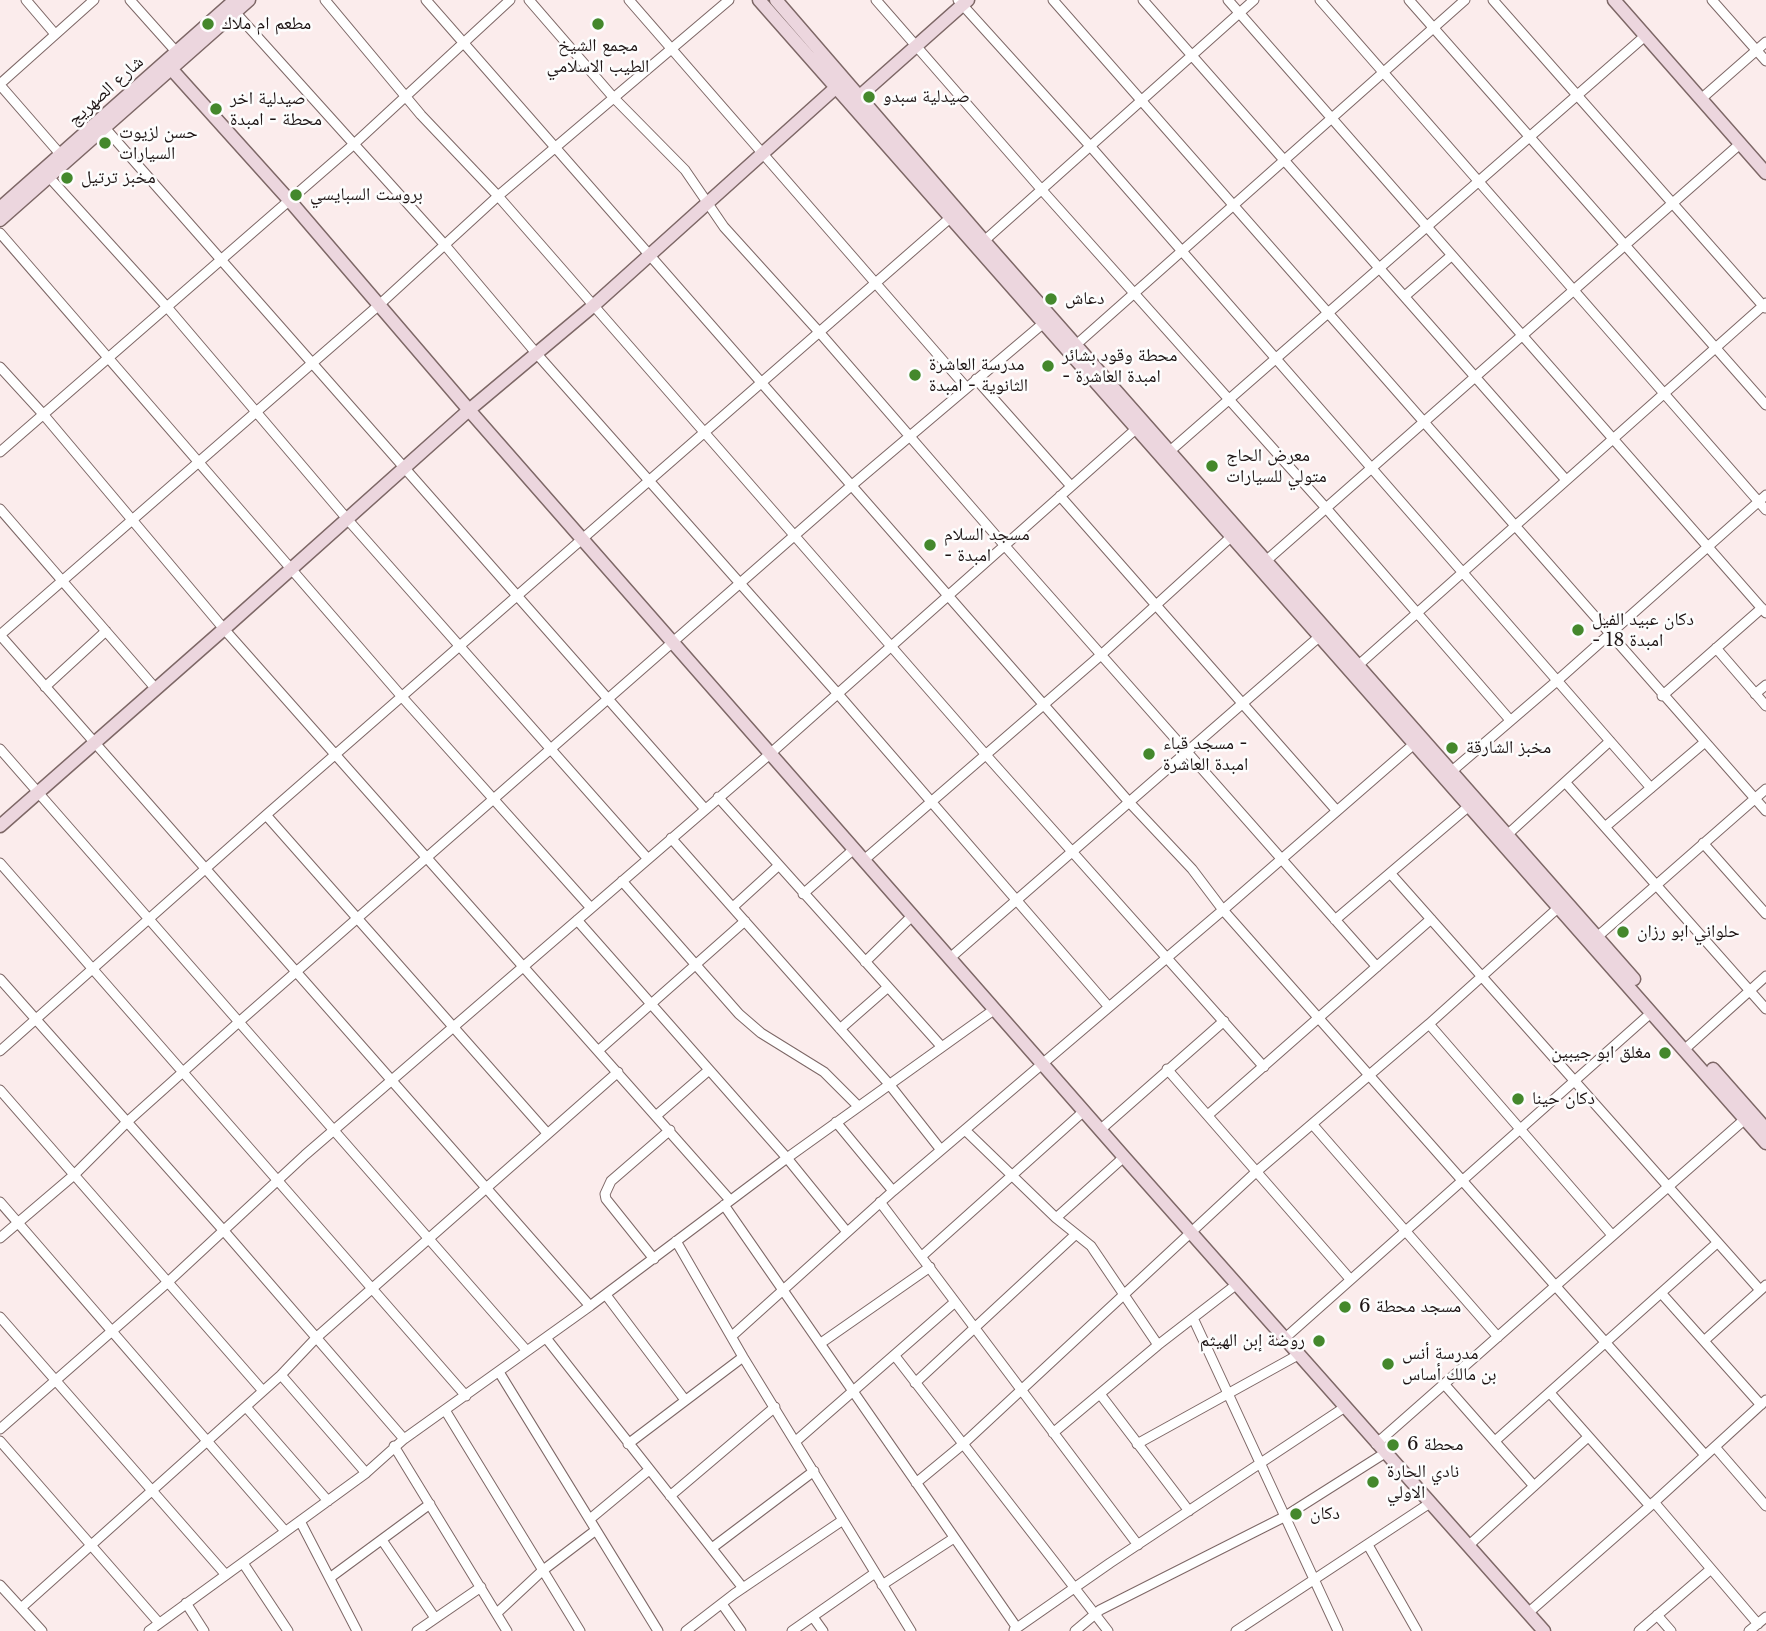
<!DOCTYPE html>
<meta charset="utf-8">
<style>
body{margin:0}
canvas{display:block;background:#fbecec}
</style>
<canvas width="1766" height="1631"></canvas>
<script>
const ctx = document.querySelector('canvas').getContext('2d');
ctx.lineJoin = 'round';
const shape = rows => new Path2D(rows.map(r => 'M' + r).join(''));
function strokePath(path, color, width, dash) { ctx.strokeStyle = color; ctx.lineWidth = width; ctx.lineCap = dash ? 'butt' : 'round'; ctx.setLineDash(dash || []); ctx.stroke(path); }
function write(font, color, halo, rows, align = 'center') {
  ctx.font = font + ' "Libre Baskerville","Noto Naskh Arabic",serif'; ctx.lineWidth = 5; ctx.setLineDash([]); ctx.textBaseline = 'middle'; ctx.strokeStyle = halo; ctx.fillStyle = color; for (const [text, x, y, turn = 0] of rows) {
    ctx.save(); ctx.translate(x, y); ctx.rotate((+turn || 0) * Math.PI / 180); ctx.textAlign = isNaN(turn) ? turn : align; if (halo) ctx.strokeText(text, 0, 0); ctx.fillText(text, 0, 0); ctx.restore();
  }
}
const street = shape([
 [26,0,55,34],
 [130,0,180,56],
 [325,0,421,115,498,196,986,755,1264,1067],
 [426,0,1129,802,1192,869,1223,910,1705,1455],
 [529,0,613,97,685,170,724,227,820,333,1005,546,1377,967],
 [629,0,966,387],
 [876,0,1041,189,1326,508,1510,720],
 [958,0,1091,147,1651,788],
 [1053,0,1766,811],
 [1143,0,1566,480],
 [1228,0,1766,613],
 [1320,0,1766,510],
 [1409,0,1766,405],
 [1493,0,1765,308],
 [1712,0,1766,61],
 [235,12,444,244,536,353,838,694,1109,1007],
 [0,84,94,0],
 [0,85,61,155],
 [1701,99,1766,42],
 [105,128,705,809],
 [49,177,167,307,348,520,648,859],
 [0,233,403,698,591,908],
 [984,241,1254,0],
 [1405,296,1451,256],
 [1077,344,1465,0],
 [0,367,43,414,224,629,730,1200],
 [976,379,1071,486],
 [1170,451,1645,36],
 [0,452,353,145,510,0],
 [1060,496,1337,811],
 [0,509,156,689],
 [1267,560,1741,143],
 [0,635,379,305,498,196,729,0],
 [0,635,590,1306],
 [1716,648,1766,706],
 [1354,669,1766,303],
 [45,687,106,631],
 [1755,694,1766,685],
 [1662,696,1762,608],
 [0,749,527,1351],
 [1452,771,1558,680,1766,495],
 [1565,782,1766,1009],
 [718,797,941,1046],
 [266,815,547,1133],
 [1605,827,1705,742],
 [1507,835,1610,741],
 [671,838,889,1084,941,1150],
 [1703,843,1766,914],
 [864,860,1101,655,1232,536],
 [0,863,466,1396],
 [1390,873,1760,1290],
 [622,881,739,1014,761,1033,824,1072,858,1106],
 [803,894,854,849],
 [733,907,778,866],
 [577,920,787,1158,847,1232],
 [1335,920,1469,806],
 [1597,937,1766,789],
 [950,958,1320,636],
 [865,962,913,915],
 [0,979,224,1231,404,1439],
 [1429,1024,1612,1235],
 [840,1029,888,987],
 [1685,1049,1766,976],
 [599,1050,745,921],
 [0,1051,266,815,950,218],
 [1167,1069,1350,1279],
 [0,1090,263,1391],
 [657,1115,709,1070],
 [1208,1115,1431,919],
 [836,1122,893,1191],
 [1313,1125,1498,1337],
 [965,1130,1056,1218,1091,1246,1158,1345],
 [1100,1130,1224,1021],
 [0,1202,285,1531],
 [880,1202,1138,1545],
 [724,1205,1017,1628],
 [1056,1218,1124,1157],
 [0,1238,74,1175,127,1122,240,1021,851,486,1046,321],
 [676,1241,743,1357,911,1631],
 [922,1256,1084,1111],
 [654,1259,606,1199,605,1194,611,1181,670,1130],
 [1662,1294,1761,1405],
 [606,1295,685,1400],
 [0,1317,226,1575],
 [1193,1318,1338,1631],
 [732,1336,893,1191,1223,910,1414,744],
 [546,1338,743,1588],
 [1284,1339,1652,1012],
 [1705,1340,1766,1285],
 [821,1343,930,1267],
 [895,1356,1108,1631],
 [499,1372,658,1631],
 [281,1375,366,1473],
 [915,1383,1076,1234],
 [1445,1385,1534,1486],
 [1550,1393,1650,1506],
 [1100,1394,1189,1511],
 [246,1407,328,1501],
 [445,1410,580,1631],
 [0,1429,168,1282,305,1155,771,753,1137,428],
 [1053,1433,1158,1345,1237,1284],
 [0,1441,159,1623],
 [796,1441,955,1302],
 [1495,1441,1717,1243],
 [628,1444,743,1357],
 [1137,1444,1298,1355],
 [1376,1444,1745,1119],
 [394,1446,507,1631],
 [1715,1447,1766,1506],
 [916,1483,962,1445,1256,1172,1429,1024,1559,907],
 [670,1496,775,1407],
 [1654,1502,1758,1624],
 [590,1519,649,1470],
 [300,1521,357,1631],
 [382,1540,435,1618],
 [1368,1545,1417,1631],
 [1468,1546,1588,1437],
 [712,1548,814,1471],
 [243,1563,288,1631],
 [331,1577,430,1504],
 [0,1585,42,1631],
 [882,1585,954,1538],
 [186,1603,204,1631],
 [722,1604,741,1631],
 [21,1608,281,1375,317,1337,618,1072],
 [497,1613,542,1571,596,1530],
 [1528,1613,1650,1506,1766,1400],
 [1657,1615,1671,1631],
 [813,1617,823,1631],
 [1014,1630,1110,1563,1345,1407],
 [149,1631,366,1473,404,1439,590,1306,787,1158,995,1009],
 [417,1631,481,1587],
 [686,1631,734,1594,843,1520],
 [792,1631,875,1573],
 [1075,1631,1100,1610,1284,1517,1385,1453],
 [1236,1631,1430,1503],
 [1639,1631,1711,1569],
 [1749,1631,1766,1617]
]);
const secondary = shape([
 [759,0,1766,1143],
 [776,0,984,241,1634,979],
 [1614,0,1766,173],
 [165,62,290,201,469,410,1124,1157,1544,1631],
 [853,102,968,0],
 [0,208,235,0],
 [0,220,249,0],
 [0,826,224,629,469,410,593,306,842,82],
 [1713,1069,1766,1129]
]);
const markers = [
 [208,24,7,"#44882c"],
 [598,24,7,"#44882c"],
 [869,97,7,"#44882c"],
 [216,109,7,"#44882c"],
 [105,143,7,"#44882c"],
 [67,178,7,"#44882c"],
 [296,195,7,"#44882c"],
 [1051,299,7,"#44882c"],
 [1048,366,7,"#44882c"],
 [915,375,7,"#44882c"],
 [1212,466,7,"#44882c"],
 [930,545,7,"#44882c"],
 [1578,630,7,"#44882c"],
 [1452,748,7,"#44882c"],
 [1149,754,7,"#44882c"],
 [1623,932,7,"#44882c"],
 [1665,1053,7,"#44882c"],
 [1518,1099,7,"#44882c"],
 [1345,1307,7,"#44882c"],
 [1319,1341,7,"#44882c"],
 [1388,1364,7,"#44882c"],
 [1393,1445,7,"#44882c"],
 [1373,1482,7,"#44882c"],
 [1296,1514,7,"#44882c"]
];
const poiNames = [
 ["مطعم ام ملاك",222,24],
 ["مجمع الشيخ",598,46,"center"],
 ["الطيب الاسلامي",598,67,"center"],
 ["صيدلية سبدو",883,97],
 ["صيدلية اخر",230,99],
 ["محطة - امبدة",230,120],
 ["حسن لزيوت",119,133],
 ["السيارات",119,154],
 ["مخبز ترتيل",81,178],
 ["بروست السبايسي",310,195],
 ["دعاش",1065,299],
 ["محطة وقود بشائر",1062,356],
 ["- امبدة العاشرة",1062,377],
 ["مدرسة العاشرة",929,365],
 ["الثانوية - امبدة",929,386],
 ["معرض الحاج",1226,456],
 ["متولي للسيارات",1226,477],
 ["مسجد السلام",944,535],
 ["- امبدة",944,556],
 ["دكان عبيد الفيل",1592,620],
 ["- امبدة 18",1592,641],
 ["مسجد قباء -",1163,744],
 ["امبدة العاشرة",1163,765],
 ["مخبز الشارقة",1466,748],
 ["حلواني ابو رزان",1637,932],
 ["مغلق ابو جيبين",1651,1053,"right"],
 ["دكان حينا",1532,1099],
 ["مسجد محطة 6",1359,1307],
 ["روضة إبن الهيثم",1305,1341,"right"],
 ["مدرسة أنس",1402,1354],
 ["بن مالك أساس",1402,1375],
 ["محطة 6",1407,1445],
 ["نادي الحارة",1387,1472],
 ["الاولي",1387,1493],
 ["دكان",1310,1514]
];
const streetNames = [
 ["شارع الصهريج",106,91,-42]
];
strokePath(street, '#7d6766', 11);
strokePath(secondary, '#7d6766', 15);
strokePath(street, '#fff', 9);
strokePath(secondary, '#ecd6de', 12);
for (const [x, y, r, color] of markers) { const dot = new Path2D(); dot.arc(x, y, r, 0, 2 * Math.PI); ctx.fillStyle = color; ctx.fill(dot); strokePath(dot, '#fdfdfd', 2.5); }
write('18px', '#1d1414', '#fdfdfd', poiNames, 'left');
write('18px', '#1d1414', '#fdfdfd', streetNames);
</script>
